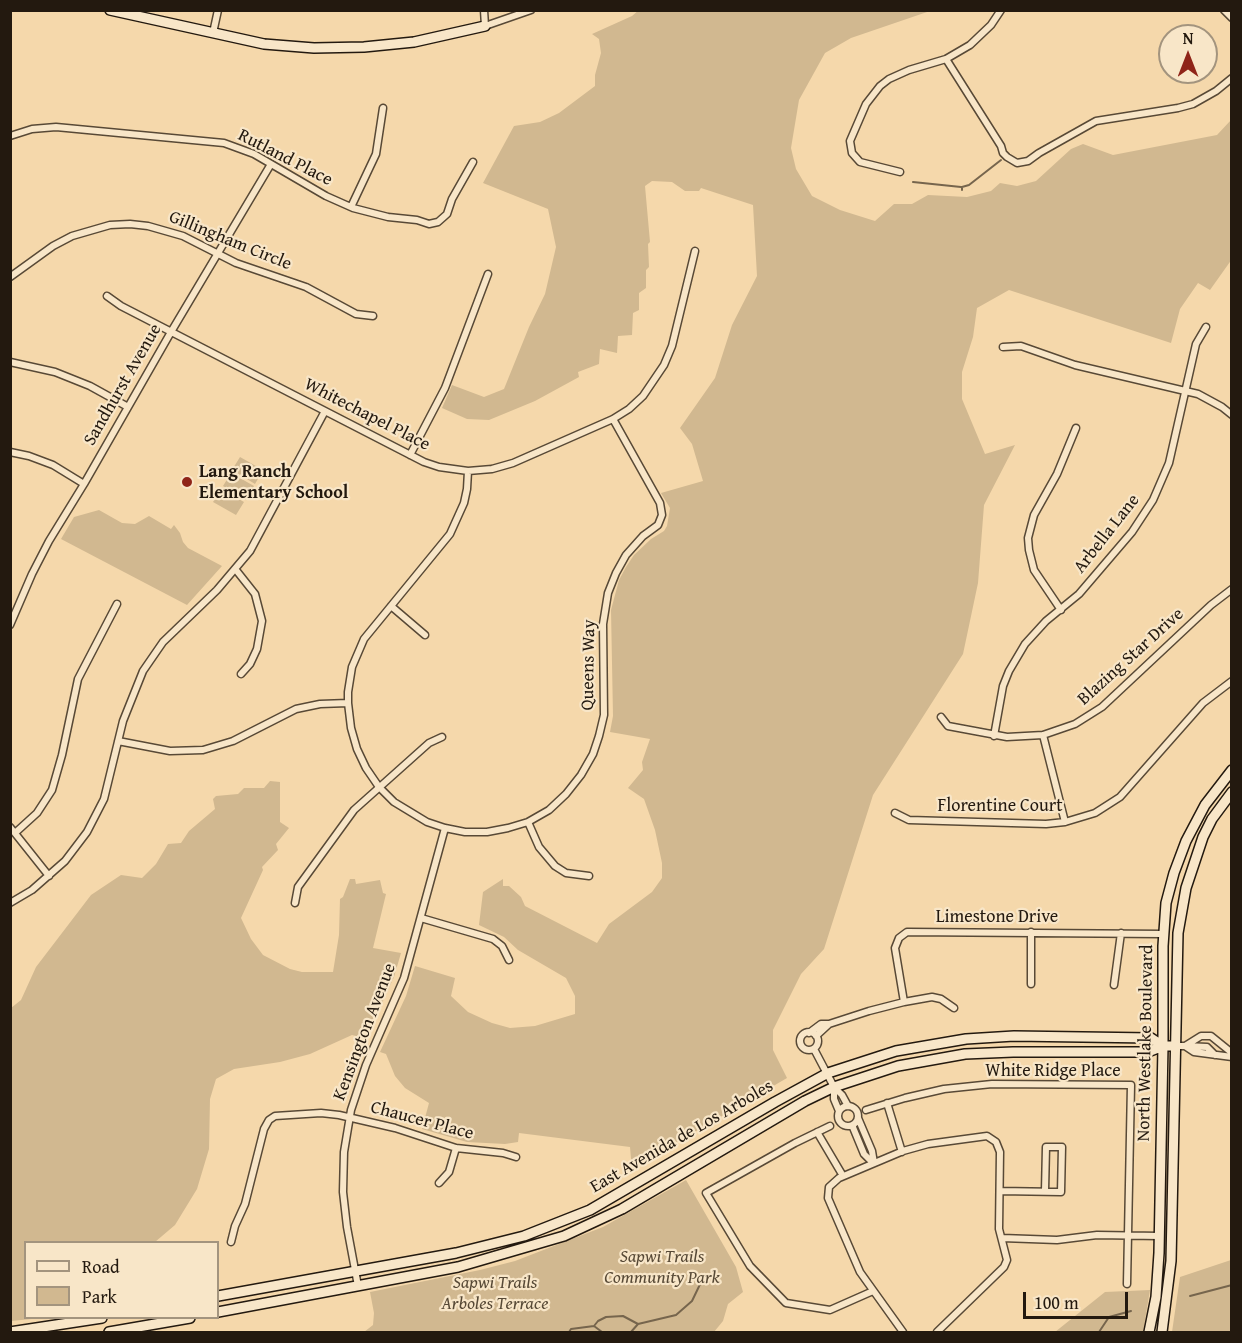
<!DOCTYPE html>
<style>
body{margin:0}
#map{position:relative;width:1242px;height:1343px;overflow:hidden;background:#f5d8ab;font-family:"Gentium Book Plus",serif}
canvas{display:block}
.frame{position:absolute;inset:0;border:12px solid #23190f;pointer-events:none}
.legend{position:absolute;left:24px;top:1241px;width:195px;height:78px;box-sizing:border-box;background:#f8e6c8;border:2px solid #a3947e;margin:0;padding:8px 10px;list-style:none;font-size:18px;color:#23190f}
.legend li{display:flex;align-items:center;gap:12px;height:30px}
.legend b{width:30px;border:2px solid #a3947e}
.north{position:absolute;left:1158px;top:24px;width:60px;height:60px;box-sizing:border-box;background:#f8e6c8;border:2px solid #a3947e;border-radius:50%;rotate:0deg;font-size:16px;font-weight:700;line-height:24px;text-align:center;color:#23190f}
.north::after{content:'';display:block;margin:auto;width:21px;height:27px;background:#8f2418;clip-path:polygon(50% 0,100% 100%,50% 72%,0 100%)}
.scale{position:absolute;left:1023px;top:1292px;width:105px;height:27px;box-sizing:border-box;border:3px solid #23190f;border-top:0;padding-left:8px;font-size:18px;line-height:21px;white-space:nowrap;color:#23190f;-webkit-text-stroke:4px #f8e6c8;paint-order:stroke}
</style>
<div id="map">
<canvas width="1242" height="1343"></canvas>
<div class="frame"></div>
<ul class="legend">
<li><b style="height:8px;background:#f8e6c8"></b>Road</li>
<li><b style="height:16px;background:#d1b890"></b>Park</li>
</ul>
<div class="north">N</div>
<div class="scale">100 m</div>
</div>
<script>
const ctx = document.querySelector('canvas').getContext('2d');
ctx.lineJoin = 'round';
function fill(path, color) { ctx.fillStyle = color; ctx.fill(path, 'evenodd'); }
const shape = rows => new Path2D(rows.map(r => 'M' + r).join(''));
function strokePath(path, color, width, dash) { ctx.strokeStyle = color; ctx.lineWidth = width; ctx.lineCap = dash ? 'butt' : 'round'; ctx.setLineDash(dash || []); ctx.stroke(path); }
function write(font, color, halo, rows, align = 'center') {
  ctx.font = font + ' "Gentium Book Plus",serif'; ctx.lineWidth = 4.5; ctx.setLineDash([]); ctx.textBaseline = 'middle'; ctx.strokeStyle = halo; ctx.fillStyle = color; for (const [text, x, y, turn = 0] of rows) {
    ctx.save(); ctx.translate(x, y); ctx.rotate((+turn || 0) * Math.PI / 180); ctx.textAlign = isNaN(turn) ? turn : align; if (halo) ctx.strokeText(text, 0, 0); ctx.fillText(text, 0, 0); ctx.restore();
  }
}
const green = shape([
 [639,10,930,11,851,38,825,53,799,100,791,148,796,169,812,196,840,210,875,221,894,204,912,204,928,195,967,197,991,191,1000,183,1017,186,1036,181,1071,149,1083,144,1113,155,1217,135,1231,120,1232,259,1210,290,1198,283,1180,309,1171,343,1009,290,977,308,973,337,962,372,962,399,985,454,1015,445,984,505,978,583,963,654,873,795,824,949,801,974,773,1030,773,1050,787,1078,674,1144,632,1170,630,1147,519,1133,518,1142,505,1144,467,1142,422,1129,429,1103,405,1088,395,1076,386,1054,380,1052,406,996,415,966,455,978,451,996,468,1012,492,1023,510,1028,535,1026,575,1014,575,996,566,978,518,950,504,937,479,925,483,892,503,879,503,886,509,886,521,897,525,906,597,943,609,924,652,892,662,878,662,863,655,830,644,799,628,788,643,770,642,762,650,739,610,732,613,716,611,610,619,580,626,567,634,555,651,539,664,531,667,526,670,508,661,493,703,481,692,444,680,428,715,378,732,325,757,276,753,205,701,188,699,191,685,191,672,182,652,181,645,186,650,242,648,244,649,267,646,270,646,288,639,293,639,310,633,313,632,335,618,336,617,353,600,349,599,364,578,372,579,377,535,401,489,420,467,419,442,408,452,385,484,397,504,389,529,327,545,294,556,247,548,209,483,183,514,126,540,122,559,113,595,86,595,75,601,53,599,39,592,34,632,16],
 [240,457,263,470,255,484,232,470],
 [231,473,254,486,246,500,223,486],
 [221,489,244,502,236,515,213,502],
 [99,510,122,523,135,524,149,516,171,529,174,525,180,533,183,542,188,548,222,566,187,605,61,539,74,517],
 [270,781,280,782,280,822,289,828,276,844,278,850,262,867,263,870,241,918,251,939,263,955,290,969,302,972,333,972,339,935,340,899,343,897,350,879,355,879,356,884,380,880,383,893,386,894,373,948,401,953,394,977,382,1003,365,1038,352,1035,310,1054,280,1062,234,1069,216,1079,210,1099,209,1149,197,1189,175,1225,155,1242,26,1242,26,1318,42,1318,11,1321,11,1008,21,1000,36,967,91,895,121,875,142,878,156,864,168,844,181,843,189,831,215,809,213,799,216,796,238,794,244,788,264,788],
 [686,1180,736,1267,743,1292,728,1304,723,1321,714,1332,364,1332,373,1325,374,1313,370,1292,480,1270,515,1261,603,1227],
 [1231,1260,1231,1332,1172,1332,1180,1277],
 [1150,1290,1143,1332,1055,1332,1105,1292]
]);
const stream = shape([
 [913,182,961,187],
 [962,190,962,187,969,185,1001,160],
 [1190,1296,1232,1285],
 [594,1326,598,1321,606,1317,623,1316,638,1324,676,1315,692,1301,704,1276],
 [569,1332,571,1329,594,1326,602,1332],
 [631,1332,638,1324],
 [1099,1332,1109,1317,1131,1311]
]);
const street = shape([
 [484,10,485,26,531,10],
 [1224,10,1232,18],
 [213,33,218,10],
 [946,59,1001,146,1003,153,1007,157,1017,163,1028,161,1039,153,1096,121,1178,108,1193,104,1216,91,1232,78],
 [10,136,32,129,56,127,224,143,254,154,326,196,353,208,388,217,417,220,429,224,438,222,447,214,452,199,473,162],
 [900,172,860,162,852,153,850,141,866,104,880,86,889,79,909,70,946,59,970,45,991,25,1001,10],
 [351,207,376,154,383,108],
 [10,277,53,246,72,236,110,225,130,224,148,226,183,236,236,263,306,287,356,314,373,316],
 [107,296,121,306,424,462,439,467,468,471,492,469,513,463,613,419,629,409,643,396,664,365,672,346,695,251],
 [1003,347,1021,346,1075,365,1198,394,1222,407,1232,415],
 [10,362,55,372,90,386,128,407],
 [10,452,29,456,53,465,84,484],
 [410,455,445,388,488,274],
 [468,471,467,489,464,503,450,534,364,639,352,667,348,692,348,703,351,728,357,749,366,768,379,787,394,802,427,822,445,828,465,832,487,832,508,828,528,822,549,810,566,794,581,775,593,754,599,736,604,715,603,624,608,593,616,573,626,555,643,536,658,525,662,515,660,503,613,419],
 [236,570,255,594,262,621,257,649,250,664,241,674],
 [391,606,425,635],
 [1061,610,1034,570,1029,550,1028,538,1034,515,1057,474,1076,428],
 [10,625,32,574,49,541,84,484,171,332,271,164],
 [941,717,948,726,1007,737,1043,735,1075,724,1102,707,1211,605,1232,589],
 [1043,735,1065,822],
 [994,736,1003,686,1009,671,1025,644,1046,621,1079,594,1132,532,1153,500,1169,463,1196,344,1206,327],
 [118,741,170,751,203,750,233,741,296,709,320,704,348,703],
 [895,813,909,820,1046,824,1065,822,1095,813,1120,797,1203,703,1232,681],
 [528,822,539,847,555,866,566,873,589,876],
 [10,827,49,876],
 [15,833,37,813,52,790,62,755,78,679,117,604],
 [10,903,32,890,65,861,87,832,104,799,123,721,143,671,163,642,217,590,250,551,325,411],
 [295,903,298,887,354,810,429,743,442,737],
 [421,918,493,939,502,946,509,960],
 [1031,984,1031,932],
 [1114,985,1121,933],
 [904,1002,895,948,899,938,907,932,1163,934],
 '800 1041a9 9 0 1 1 18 0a9 9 0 1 1-18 0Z',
 [809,1033,821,1024,829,1024],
 [816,1036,829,1024,869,1011,904,1002,932,997,941,999,954,1008],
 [1175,1046,1185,1046,1194,1052,1232,1057],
 [1185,1046,1201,1036,1211,1036,1232,1053],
 [1186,1046,1207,1047,1215,1055],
 [814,1049,834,1087,834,1099,839,1111],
 [834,1087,842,1095,848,1106],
 [887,1103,902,1152],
 '838 1116a10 10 0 1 1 20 0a10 10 0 1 1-20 0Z',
 [866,1110,905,1098,944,1089,992,1084,1131,1085,1127,1284],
 [858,1118,872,1151,874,1163],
 [852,1125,864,1154,873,1163],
 [830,1126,795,1143,706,1193,750,1266,786,1303,830,1310,873,1291],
 [817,1132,843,1176],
 [439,1183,449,1172,456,1148],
 [1000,1191,1061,1192,1062,1147,1046,1147,1045,1191],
 [1002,1238,1057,1240,1097,1235,1159,1236],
 [231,1242,235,1226,245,1204,264,1129,269,1120,275,1116,321,1113,339,1115,395,1128,456,1148,503,1153,516,1157],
 [358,1286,347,1227,343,1192,344,1152,351,1110,366,1065,404,978,445,828],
 [903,1332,860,1272,828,1198,829,1187,839,1178,903,1151,928,1144,987,1136,996,1142,1000,1152,999,1229,1007,1260,1004,1267,937,1332]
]);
const secondary = shape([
 [110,10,264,44,314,48,364,47,414,42,485,26],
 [218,1296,456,1253,524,1236,590,1210,775,1102,828,1073,896,1051,966,1039,1014,1036,1151,1038,1163,1046],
 [218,1312,458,1267,564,1236,622,1209,805,1101,834,1087,898,1066,965,1054,1013,1052,1148,1052,1163,1046,1175,1046],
 [10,1332,102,1318],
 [109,1332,190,1318],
 [1149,1332,1156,1297,1159,1253,1163,1046,1163,946,1166,903,1174,873,1186,841,1205,805,1232,770],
 [1162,1332,1171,1261,1178,933,1186,888,1203,837,1212,819,1232,792]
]);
const markers = [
 [187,482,6,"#8f2418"]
];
const streetNames = [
 ["Rutland Place",285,158,27],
 ["Gillingham Circle",230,241,22],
 ["Sandhurst Avenue",123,385,-60],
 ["Whitechapel Place",367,415,27],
 ["Arbella Lane",1107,534,-52],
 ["Blazing Star Drive",1131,657,-42],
 ["Queens Way",589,665,-89],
 ["Florentine Court",1000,806],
 ["Limestone Drive",997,917],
 ["Kensington Avenue",365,1032,-69],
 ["North Westlake Boulevard",1146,1043,-89],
 ["White Ridge Place",1053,1071],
 ["Chaucer Place",422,1121,15],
 ["East Avenida de Los Arboles",682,1137,-30]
];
const poiNames = [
 ["Lang Ranch",199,472],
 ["Elementary School",199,493]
];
const parkNames = [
 ["Sapwi Trails",662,1257],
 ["Community Park",662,1278],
 ["Sapwi Trails",495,1283],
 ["Arboles Terrace",495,1304]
];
fill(green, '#d1b890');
strokePath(stream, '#76654d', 2);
strokePath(street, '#584936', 9);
strokePath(secondary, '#23190f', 12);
strokePath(street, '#f8e6c8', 6);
strokePath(secondary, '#f8e6c8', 9);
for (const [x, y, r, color] of markers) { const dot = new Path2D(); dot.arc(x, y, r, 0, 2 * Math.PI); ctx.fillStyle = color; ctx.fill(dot); strokePath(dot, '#f8e6c8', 2); }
write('18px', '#23190f', '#f8e6c8', streetNames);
write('bold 18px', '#23190f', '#f8e6c8', poiNames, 'left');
write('italic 18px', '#574936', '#f8e6c8', parkNames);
</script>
